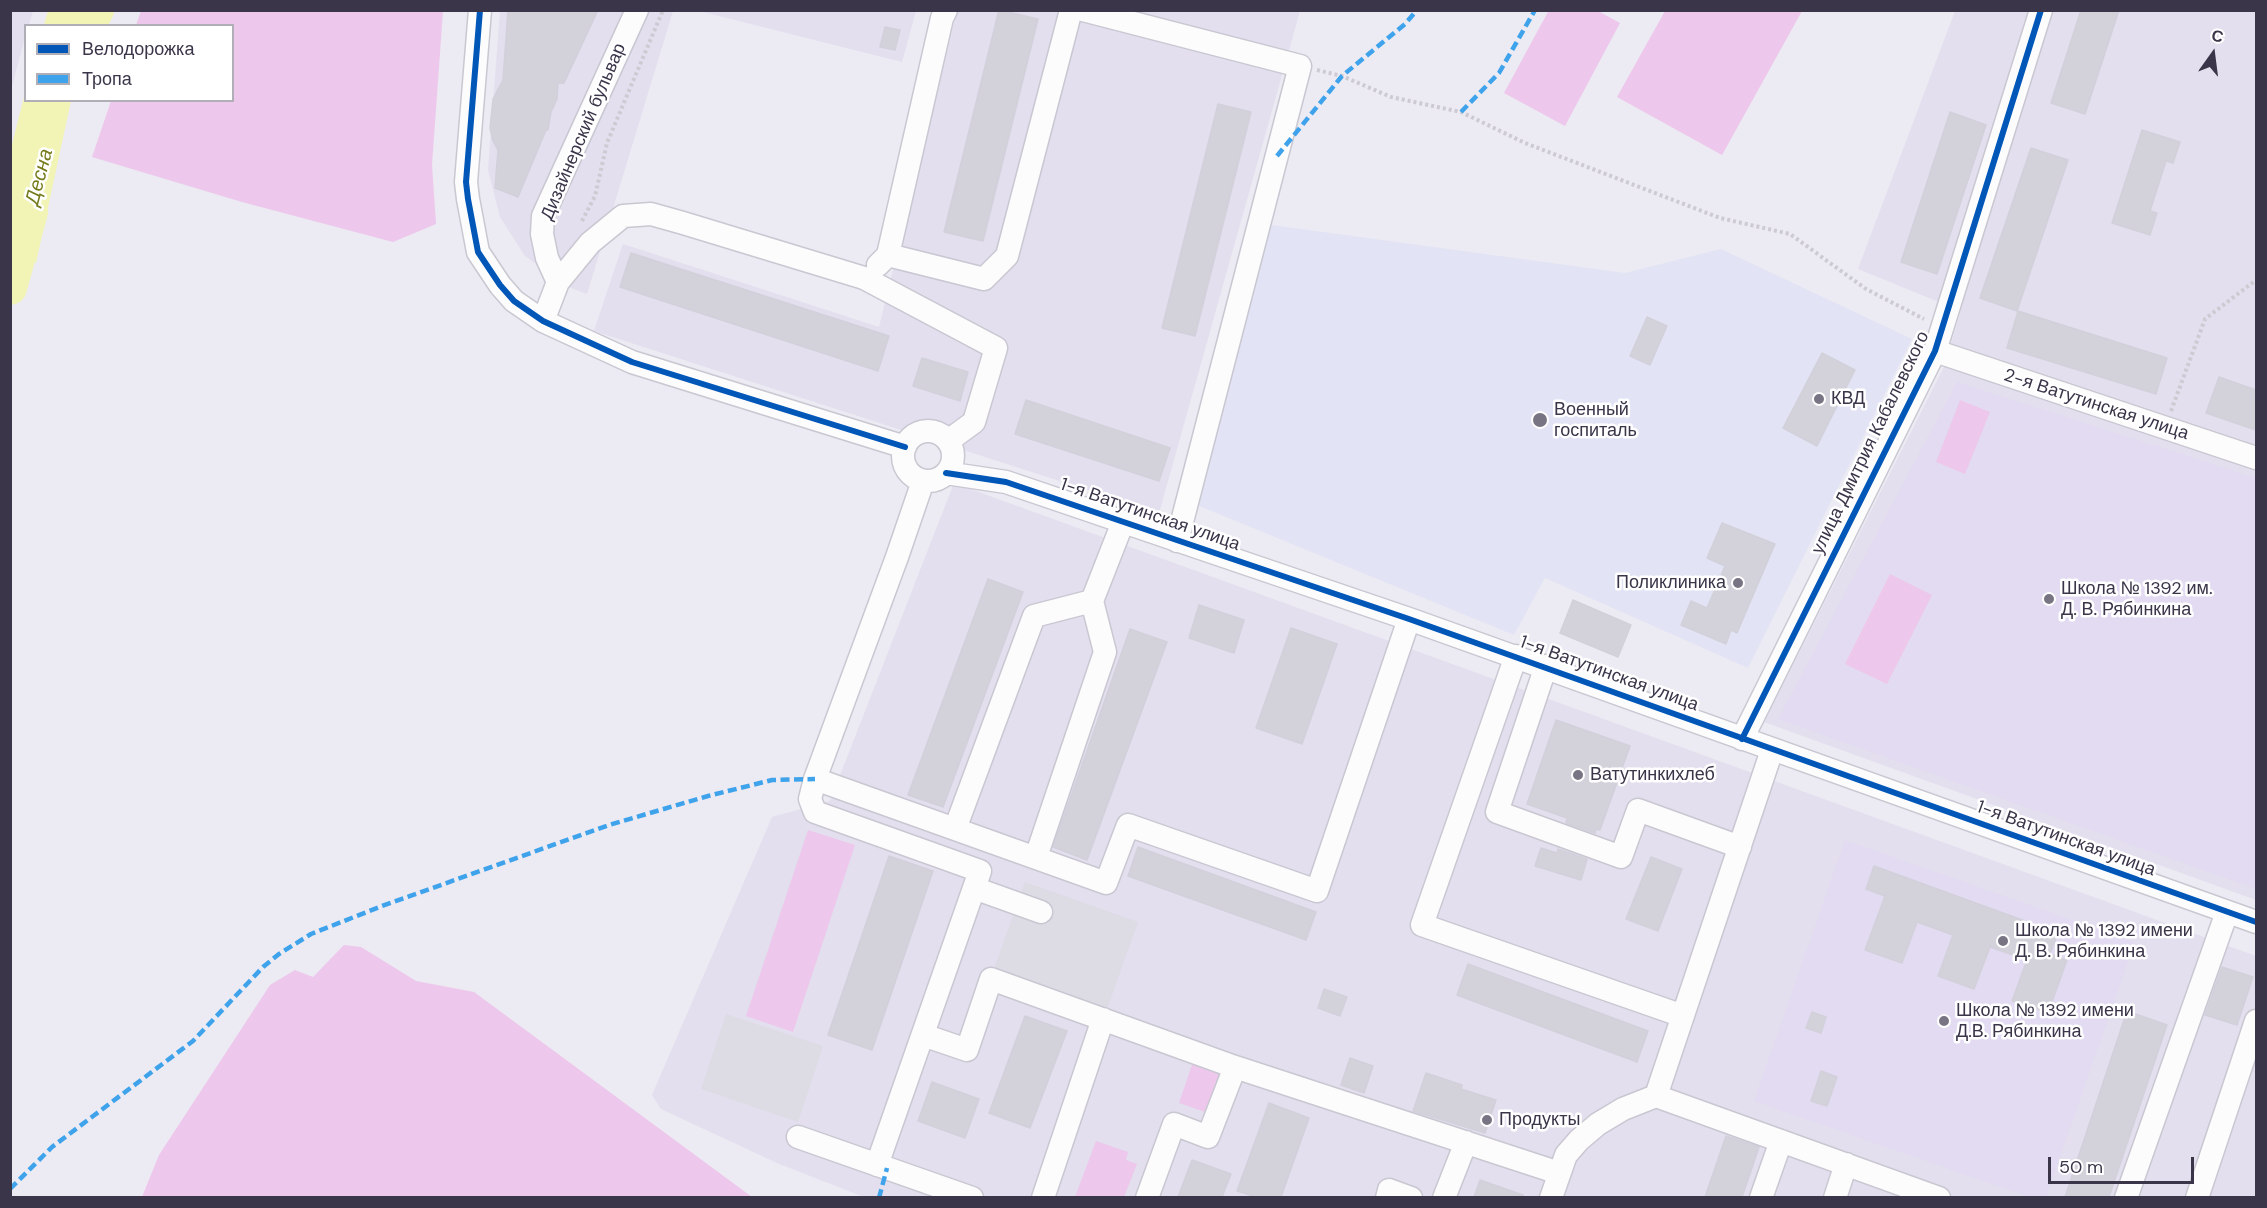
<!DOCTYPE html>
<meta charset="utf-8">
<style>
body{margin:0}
#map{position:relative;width:2267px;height:1208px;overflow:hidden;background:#eceaf2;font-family:"DM Sans",sans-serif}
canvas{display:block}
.frame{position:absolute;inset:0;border:12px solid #3a3549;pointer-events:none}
.legend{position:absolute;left:24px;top:24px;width:210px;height:78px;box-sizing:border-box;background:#fff;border:2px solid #b0aeb6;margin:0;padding:8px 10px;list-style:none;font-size:18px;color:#3a3549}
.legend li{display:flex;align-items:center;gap:12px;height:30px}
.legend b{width:30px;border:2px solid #b0aeb6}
.north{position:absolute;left:2183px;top:24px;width:60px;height:60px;-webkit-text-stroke:4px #fff;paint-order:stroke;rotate:14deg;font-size:16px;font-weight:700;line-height:24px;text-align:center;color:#3a3549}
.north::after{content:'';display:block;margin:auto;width:21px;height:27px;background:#3a3549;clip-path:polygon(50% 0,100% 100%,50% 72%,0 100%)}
.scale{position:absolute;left:2048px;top:1157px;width:146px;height:27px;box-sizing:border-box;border:3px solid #3a3549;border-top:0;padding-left:8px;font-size:18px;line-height:21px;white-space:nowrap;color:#3a3549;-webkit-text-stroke:4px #fff;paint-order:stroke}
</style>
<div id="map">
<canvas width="2267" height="1208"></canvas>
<div class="frame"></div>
<ul class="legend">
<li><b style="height:8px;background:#0057b8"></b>Велодорожка</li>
<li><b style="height:8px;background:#3fa3ec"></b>Тропа</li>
</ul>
<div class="north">С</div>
<div class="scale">50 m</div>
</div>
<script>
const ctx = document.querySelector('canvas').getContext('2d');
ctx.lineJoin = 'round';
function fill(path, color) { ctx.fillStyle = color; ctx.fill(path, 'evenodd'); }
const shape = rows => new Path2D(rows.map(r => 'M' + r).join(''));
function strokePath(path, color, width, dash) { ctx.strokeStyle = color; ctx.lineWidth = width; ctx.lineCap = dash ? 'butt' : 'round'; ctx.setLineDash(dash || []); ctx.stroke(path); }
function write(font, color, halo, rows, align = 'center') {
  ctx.font = font + ' "DM Sans",sans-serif'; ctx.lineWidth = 5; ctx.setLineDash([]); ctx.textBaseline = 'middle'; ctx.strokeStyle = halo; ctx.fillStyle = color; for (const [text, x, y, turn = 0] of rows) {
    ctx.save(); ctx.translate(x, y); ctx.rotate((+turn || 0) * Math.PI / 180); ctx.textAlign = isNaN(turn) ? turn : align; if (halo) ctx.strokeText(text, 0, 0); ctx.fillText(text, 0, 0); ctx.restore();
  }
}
const residential = shape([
 [11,10,33,11,29,25,26,26,25,37,11,90],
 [500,11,673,11,587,294,571,288,525,256,500,217,488,170],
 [699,11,916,11,902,62],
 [957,11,1300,11,1159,513,594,331,623,244,879,327],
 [1955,11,2256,11,2256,900,1764,722,1944,367,1961,311,1858,269],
 [954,483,2256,956,2256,1197,864,1197,777,1163,661,1109,652,1095,772,817,830,801]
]);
const education = shape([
 [1957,382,2256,478,2256,889,1778,719],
 [1845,840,2135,942,2046,1197,2029,1197,1754,1101]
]);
const medical = shape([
 [1257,223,1625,273,1721,249,1912,339,1748,668,1545,578,1514,635,1187,501]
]);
const green = shape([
 [1549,10,1598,11,1620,23,1565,126,1504,93],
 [141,11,443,11,432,165,436,224,393,242,242,202,92,157,111,101,232,100,232,26,136,25],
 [1665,11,1802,11,1722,155,1617,97],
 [1960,400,1990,412,1965,474,1936,462],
 [1890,574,1932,595,1887,684,1845,664],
 [808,830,855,845,793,1032,746,1016],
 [344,945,361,947,416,981,474,992,752,1197,142,1197,159,1155,270,985,295,970,313,977],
 [1194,1059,1228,1071,1211,1114,1179,1103],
 [1096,1141,1128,1152,1126,1160,1137,1164,1124,1197,1075,1197]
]);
const parking = shape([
 [1025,882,1138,922,1107,1009,994,969],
 [726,1014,823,1046,798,1122,701,1089]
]);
const water = shape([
 [48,11,48,10,92,11,87,25,44,25],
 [25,93,26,100,71,101,36,263,11,254,11,148]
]);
const river = shape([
 [89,26,97,10],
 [10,288,31,212]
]);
const building = shape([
 [508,10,598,10,564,83,558,83,557,99,551,112,548,130,546,130,518,197,495,188,498,150,493,141,490,128,493,99,503,80,508,10],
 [999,10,1038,19,983,241,944,232,999,10],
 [2081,10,2119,10,2085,114,2051,103,2081,10],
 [885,27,900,30,895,50,880,47,885,27],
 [1218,104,1251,112,1195,336,1162,328,1218,104],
 [1950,112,1986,125,1937,274,1901,262,1950,112],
 [2142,130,2180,142,2173,163,2166,161,2150,211,2157,213,2150,235,2112,223,2142,130],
 [2031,148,2068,160,2017,311,1980,298,2031,148],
 [631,253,889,336,878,371,620,287,631,253],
 [2018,311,2167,358,2156,394,2007,348,2018,311],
 [1647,317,1667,326,1650,365,1630,356,1647,317],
 [1822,353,1855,370,1817,446,1783,428,1822,353],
 [922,358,968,372,960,401,913,386,922,358],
 [2219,377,2256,390,2256,430,2206,413,2219,377],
 [1026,400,1170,448,1159,481,1015,434,1026,400],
 [1722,523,1775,544,1737,633,1731,630,1726,644,1681,625,1691,601,1707,608,1725,566,1707,558,1722,523],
 [988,579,1023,592,943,807,908,795,988,579],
 [1573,600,1631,625,1618,657,1560,633,1573,600],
 [1199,605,1244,620,1234,653,1189,638,1199,605],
 [1291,628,1337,644,1302,744,1256,728,1291,628],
 [1130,629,1167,642,1087,860,1053,847,1130,629],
 [1556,720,1630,746,1600,830,1596,829,1595,833,1566,823,1567,818,1527,804,1556,720],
 [1138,847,1316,912,1306,940,1128,876,1138,847],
 [1541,848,1557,853,1558,849,1587,859,1581,880,1535,866,1541,848],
 [889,856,933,871,872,1050,828,1035,889,856],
 [1651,857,1682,869,1658,931,1626,919,1651,857],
 [1874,866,2058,933,2050,954,2067,960,2048,1013,2012,1001,2027,960,1990,947,1974,989,1938,976,1953,935,1917,922,1902,963,1865,950,1885,896,1866,889,1874,866],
 [1468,964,1648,1031,1637,1062,1457,995,1468,964],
 [2222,967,2253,977,2237,1025,2205,1015,2222,967],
 [1324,989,1347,997,1340,1016,1318,1008,1324,989],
 [2127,1011,2167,1025,2109,1197,2065,1197,2127,1011],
 [1812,1012,1826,1017,1821,1033,1806,1028,1812,1012],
 [1025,1016,1067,1031,1030,1128,989,1113,1025,1016],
 [1350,1058,1373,1066,1364,1093,1341,1085,1350,1058],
 [1821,1071,1837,1077,1827,1106,1811,1101,1821,1071],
 [1426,1073,1462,1085,1461,1089,1496,1100,1485,1133,1413,1111,1426,1073],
 [932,1082,979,1099,965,1138,918,1121,932,1082],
 [1269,1103,1309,1118,1281,1197,1256,1197,1237,1191,1269,1103],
 [1726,1136,1759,1147,1742,1197,1705,1197,1726,1136],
 [1192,1160,1231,1174,1222,1197,1178,1197,1192,1160],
 [1480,1180,1523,1195,1523,1197,1474,1197,1480,1180]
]);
const path = shape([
 [1317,70,1342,76,1391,97,1461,112,1525,143,1720,218,1790,234,1866,289,1924,319],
 [582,221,595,196,607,143,663,10],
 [2171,411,2205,319,2256,280]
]);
const minor = shape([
 [480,10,466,182,468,199,478,252,500,285,514,301,543,321,632,362,905,447],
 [1083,10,1300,66,1177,541],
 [888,255,984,279,1007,256,1071,10],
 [878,265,888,255,942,18,946,10],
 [558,282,547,258,542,234,543,216,637,10],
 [543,321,558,282,590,243,623,216,651,214,683,223,864,278,996,348,974,422,948,441],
 [1935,351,2256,458],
 '903 456a25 25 0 1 1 50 0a25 25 0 1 1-50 0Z',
 [946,473,1006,482,1409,619,2256,922],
 [1092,601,1123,522],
 [1516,656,1422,925,1683,1016],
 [1546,666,1497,812,1621,857,1638,810,1740,847],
 [1742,739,1935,351,2041,10],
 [815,779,1106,883,1128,825,1317,891,1409,619],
 [955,829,1034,616,1092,601,1105,652,1036,857],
 [974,888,1041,912],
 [923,1035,967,1050,991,979,1235,1067,1559,1173],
 [1656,1096,1939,1198],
 [798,1137,972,1198],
 [877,1165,980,871,815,812,810,799,815,779,897,557,923,481],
 [1043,1198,1103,1019],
 [1147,1198,1174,1124,1208,1137,1235,1067],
 [1387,1198,1389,1190,1411,1198],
 [1444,1198,1466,1142],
 [1551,1198,1566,1155,1579,1140,1598,1124,1623,1109,1656,1096,1772,750],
 [1761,1198,1781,1141],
 [1835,1198,1846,1164],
 [2126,1198,2227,912],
 [2197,1198,2256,1021]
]);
const quiet = shape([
 [1461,112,1499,73,1535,10],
 [1277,156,1342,76,1405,24,1417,10],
 [10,1189,52,1147,193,1041,263,967,279,954,311,934,382,906,609,825,708,796,772,780,815,779],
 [879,1198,887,1168]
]);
const cycleway = shape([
 [480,10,466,182,468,199,478,252,500,285,514,301,543,321,632,362,905,447],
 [946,473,1006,482,1409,619,2256,922],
 [1742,739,1935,351,2041,10]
]);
const markers = [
 [1819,399,6,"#787484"],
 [1540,420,8,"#787484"],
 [1738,583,6,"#787484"],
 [2049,599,6,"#787484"],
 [1578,775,6,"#787484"],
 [2003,941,6,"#787484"],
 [1944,1021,6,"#787484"],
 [1487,1120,6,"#787484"]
];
const streetNames = [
 ["Дизайнерский бульвар",584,132,-67],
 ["2-я Ватутинская улица",2096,405,18],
 ["улица Дмитрия Кабалевского",1871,443,-64],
 ["1-я Ватутинская улица",1150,515,19],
 ["1-я Ватутинская улица",1609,674,20],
 ["1-я Ватутинская улица",2066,839,20]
];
const poiNames = [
 ["КВД",1831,399],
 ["Военный",1554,410],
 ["госпиталь",1554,431],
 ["Поликлиника",1726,583,"right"],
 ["Школа № 1392 им.",2061,589],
 ["Д. В. Рябинкина",2061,610],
 ["Ватутинкихлеб",1590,775],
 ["Школа № 1392 имени",2015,931],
 ["Д. В. Рябинкина",2015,952],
 ["Школа № 1392 имени",1956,1011],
 ["Д.В. Рябинкина",1956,1032],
 ["Продукты",1499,1120]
];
const waterNames = [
 ["Десна",40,177,-75]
];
fill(residential, '#e3dfee');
fill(education, '#e3dbf1');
fill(medical, '#e2e4f5');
fill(green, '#edc7ec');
fill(parking, '#dddbe4');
fill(water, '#f2f4b6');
strokePath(river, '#f2f4b6', 34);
fill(building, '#d3d1da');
strokePath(building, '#d2d0da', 1.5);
strokePath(minor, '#c9c7d1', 25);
strokePath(path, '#cdcad2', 4, [3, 3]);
strokePath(minor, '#fcfcfd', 22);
strokePath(quiet, '#3fa3ec', 4.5, [9, 4.5]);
strokePath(cycleway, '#0057b8', 6);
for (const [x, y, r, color] of markers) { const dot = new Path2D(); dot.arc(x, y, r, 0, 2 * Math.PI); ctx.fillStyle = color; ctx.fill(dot); strokePath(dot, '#fff', 2); }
write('18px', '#3a3549', '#fff', streetNames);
write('18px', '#3a3549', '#fff', poiNames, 'left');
write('italic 20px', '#757b1b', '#fff', waterNames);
</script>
